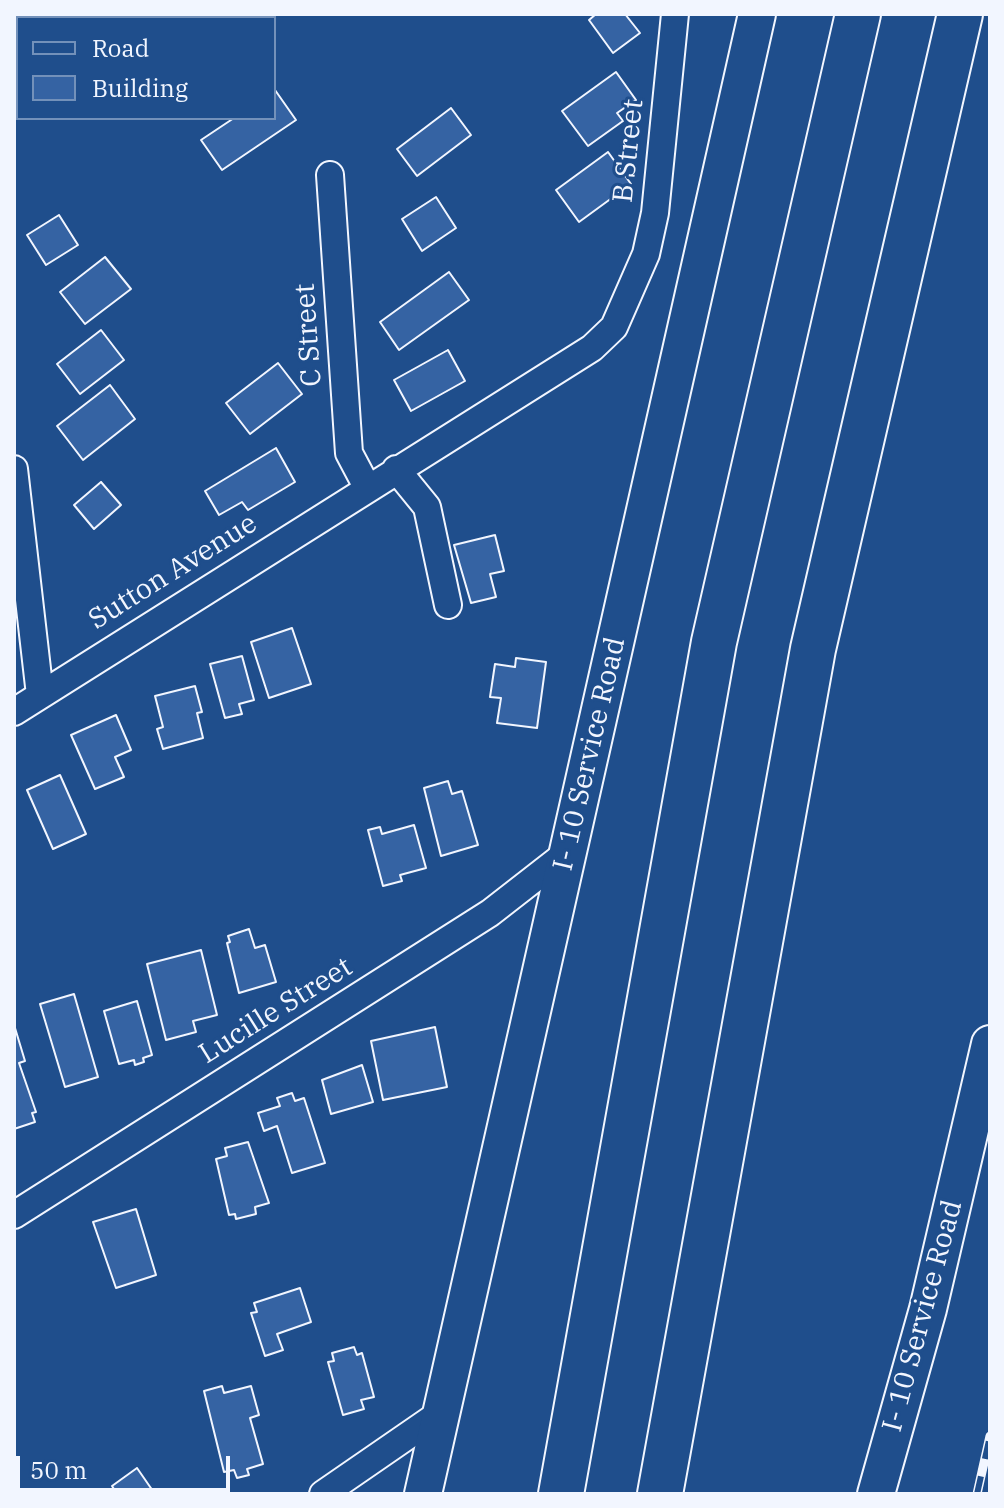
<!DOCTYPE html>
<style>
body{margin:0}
#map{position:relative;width:1004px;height:1508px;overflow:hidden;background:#1f4e8c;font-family:"IBM Plex Serif",serif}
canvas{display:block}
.frame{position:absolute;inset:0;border:16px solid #f2f6ff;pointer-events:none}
.legend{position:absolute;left:16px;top:16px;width:260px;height:104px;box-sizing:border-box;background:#1f4e8c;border:2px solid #7391ba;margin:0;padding:10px 14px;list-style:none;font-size:24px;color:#f2f6ff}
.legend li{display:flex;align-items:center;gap:16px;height:40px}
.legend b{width:40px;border:2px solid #7391ba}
.scale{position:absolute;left:16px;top:1456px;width:214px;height:36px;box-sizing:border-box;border:4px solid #f2f6ff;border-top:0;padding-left:10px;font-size:24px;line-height:28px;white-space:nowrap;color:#f2f6ff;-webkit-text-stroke:6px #1f4e8c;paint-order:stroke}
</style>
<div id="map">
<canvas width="1004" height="1508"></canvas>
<div class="frame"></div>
<ul class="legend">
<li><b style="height:10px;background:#1f4e8c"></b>Road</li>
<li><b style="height:22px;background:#3563a3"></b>Building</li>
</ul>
<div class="scale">50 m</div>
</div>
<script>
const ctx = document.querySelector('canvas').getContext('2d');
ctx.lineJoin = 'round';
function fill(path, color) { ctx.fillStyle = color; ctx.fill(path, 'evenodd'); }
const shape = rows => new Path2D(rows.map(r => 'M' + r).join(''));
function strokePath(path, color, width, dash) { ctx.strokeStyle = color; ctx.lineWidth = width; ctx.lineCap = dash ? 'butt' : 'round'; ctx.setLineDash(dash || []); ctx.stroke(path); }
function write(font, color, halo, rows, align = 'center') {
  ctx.font = font + ' "IBM Plex Serif",serif'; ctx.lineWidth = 6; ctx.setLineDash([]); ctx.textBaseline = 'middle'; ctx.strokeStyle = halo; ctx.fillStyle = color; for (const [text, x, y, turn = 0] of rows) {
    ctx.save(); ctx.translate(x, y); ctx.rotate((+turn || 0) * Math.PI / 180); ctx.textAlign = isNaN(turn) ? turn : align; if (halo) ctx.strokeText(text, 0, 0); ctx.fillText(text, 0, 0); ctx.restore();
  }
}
const building = shape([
 [14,14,35,14,37,18,18,18,18,44,14,47,14,14],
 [596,14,625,14,640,33,613,53,589,20,596,14],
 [616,72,636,100,617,113,623,121,588,146,562,111,616,72],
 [275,90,296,120,222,170,201,140,234,118,274,118,275,90],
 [451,108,471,135,417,176,397,149,451,108],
 [608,152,631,184,579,222,556,190,608,152],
 [436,197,456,228,422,251,402,219,436,197],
 [59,215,78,245,46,265,27,235,59,215],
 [105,257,131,289,85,324,60,292,105,257],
 [449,272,469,300,399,350,380,322,449,272],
 [101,330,124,360,80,394,57,364,101,330],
 [448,350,465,381,411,411,394,380,448,350],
 [278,363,302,394,250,434,226,403,278,363],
 [110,385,135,419,83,460,57,426,110,385],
 [276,448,295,482,248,510,242,502,219,515,205,491,276,448],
 [101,482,121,505,94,529,74,505,101,482],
 [495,535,504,571,490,574,496,597,471,603,454,545,495,535],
 [292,628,311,684,269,698,251,642,292,628],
 [242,656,254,700,239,704,242,714,225,718,210,664,242,656],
 [516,658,546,662,537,728,497,723,501,698,490,697,495,664,515,667,516,658],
 [195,686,202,712,197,713,203,738,163,749,157,729,163,727,155,696,195,686],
 [116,715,131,750,115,757,124,777,95,789,71,735,116,715],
 [60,775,86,834,53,849,27,790,60,775],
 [448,781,452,794,462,791,478,845,441,856,424,788,448,781],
 [414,825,426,868,400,875,402,881,383,886,368,830,380,827,382,834,414,825],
 [249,929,255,948,265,945,276,982,239,993,227,943,230,942,228,936,249,929],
 [201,950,217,1015,193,1021,196,1032,166,1040,147,964,201,950],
 [74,994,98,1077,65,1087,40,1004,74,994],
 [137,1001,152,1055,143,1058,144,1062,135,1065,134,1060,119,1064,104,1011,137,1001],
 [435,1027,447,1087,383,1100,371,1041,435,1027],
 [15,1028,25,1061,19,1063,36,1112,32,1113,35,1122,14,1129,15,1028],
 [362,1065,373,1102,331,1114,322,1080,362,1065],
 [292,1093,295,1101,304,1098,325,1163,292,1173,277,1126,264,1131,258,1113,280,1106,277,1098,292,1093],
 [248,1142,269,1203,255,1207,256,1214,236,1219,235,1214,229,1215,216,1159,227,1156,225,1148,248,1142],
 [136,1209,156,1275,116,1288,93,1222,136,1209],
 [300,1288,311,1322,277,1334,283,1350,265,1356,251,1313,257,1312,254,1303,300,1288],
 [354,1347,357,1355,362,1353,374,1397,361,1400,364,1409,343,1415,328,1362,334,1361,332,1353,354,1347],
 [222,1386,224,1393,251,1386,259,1415,250,1418,263,1464,247,1469,249,1475,237,1478,234,1470,224,1472,204,1391,222,1386],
 [137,1468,155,1494,117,1494,112,1486,137,1468]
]);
const minor = shape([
 [330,175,349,453,367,487],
 [14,469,40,695],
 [396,469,427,507,448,605],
 [14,712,592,348,614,327,646,254,655,213,675,14],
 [14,1215,490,913,567,853],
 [323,1494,442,1412]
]);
const secondary = shape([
 [423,1494,757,14],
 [876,1494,928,1309,990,1044]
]);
const motorway = shape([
 [561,1494,714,642,858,14],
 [660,1494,813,649,960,14]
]);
const rail = shape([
 [977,1494,990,1436]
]);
const streetNames = [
 ["B Street",629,151,-84],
 ["C Street",309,335,-94],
 ["Sutton Avenue",173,572,-32],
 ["I- 10 Service Road",590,754,-77],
 ["Lucille Street",276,1011,-32],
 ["I- 10 Service Road",923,1316,-75]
];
fill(building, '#3563a3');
strokePath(building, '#f2f6ff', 2);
strokePath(minor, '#f2f6ff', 30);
strokePath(secondary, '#f2f6ff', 40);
strokePath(motorway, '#f2f6ff', 48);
strokePath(minor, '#1f4e8c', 26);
strokePath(secondary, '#1f4e8c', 36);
strokePath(motorway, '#1f4e8c', 44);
strokePath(rail, '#f2f6ff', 9);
strokePath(rail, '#1f4e8c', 6, [18]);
write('28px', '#f2f6ff', '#1f4e8c', streetNames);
</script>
